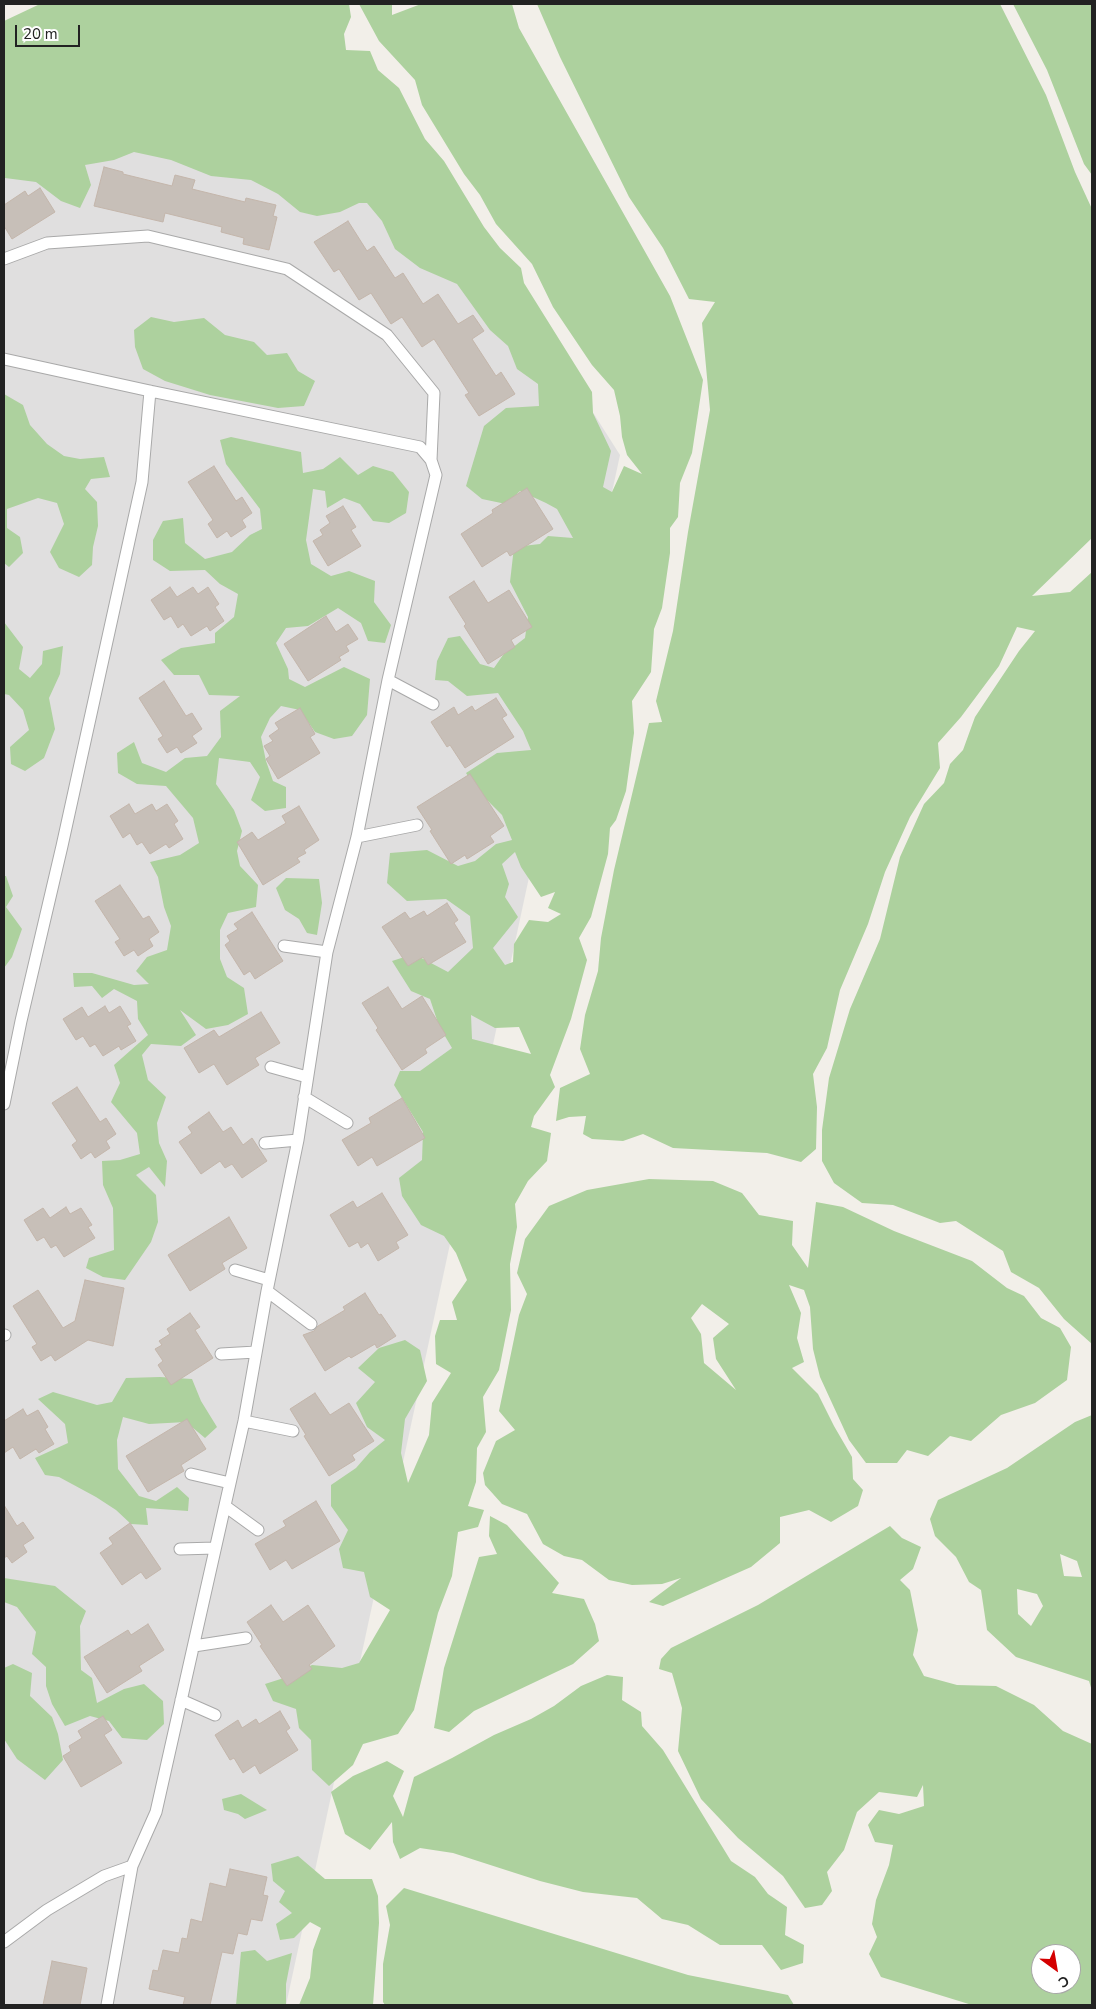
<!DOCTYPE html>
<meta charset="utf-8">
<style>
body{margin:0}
#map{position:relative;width:1096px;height:2009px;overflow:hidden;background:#f2efe9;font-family:"Nunito Sans",sans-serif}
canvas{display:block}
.frame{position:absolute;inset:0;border:5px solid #222;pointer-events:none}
.north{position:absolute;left:1031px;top:1944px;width:50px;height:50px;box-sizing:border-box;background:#fff;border:1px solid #a7a7a7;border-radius:50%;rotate:148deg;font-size:14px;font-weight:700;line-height:20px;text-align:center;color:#222}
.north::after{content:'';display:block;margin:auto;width:18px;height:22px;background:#d40000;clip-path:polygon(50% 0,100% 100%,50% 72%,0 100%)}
.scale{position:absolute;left:15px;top:25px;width:65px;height:22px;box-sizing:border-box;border:2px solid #222;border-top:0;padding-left:6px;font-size:15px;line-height:18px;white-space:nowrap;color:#222;-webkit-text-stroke:4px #fff;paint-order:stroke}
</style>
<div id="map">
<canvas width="1096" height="2009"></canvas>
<div class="frame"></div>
<div class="north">С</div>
<div class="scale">20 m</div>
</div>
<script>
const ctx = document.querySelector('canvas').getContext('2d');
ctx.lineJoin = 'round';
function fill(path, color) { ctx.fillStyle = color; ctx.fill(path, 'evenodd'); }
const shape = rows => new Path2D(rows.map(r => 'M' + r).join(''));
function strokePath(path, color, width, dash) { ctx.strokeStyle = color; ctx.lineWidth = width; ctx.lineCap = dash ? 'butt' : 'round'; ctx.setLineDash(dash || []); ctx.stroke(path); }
const residential = shape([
 [121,114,432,159,620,455,286,2005,4,2005,4,177]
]);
const forest = shape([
 [40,4,349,4,351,17,344,34,346,50,370,51,378,70,399,88,425,139,444,161,484,227,500,248,521,268,524,283,592,392,593,413,611,451,603,487,612,492,624,466,642,474,627,455,622,437,620,416,614,390,592,365,553,307,532,264,496,224,480,195,464,174,422,105,415,80,379,41,359,4,392,4,392,15,421,4,512,4,519,28,670,296,703,380,692,453,680,483,678,517,670,528,670,553,662,608,654,629,651,672,632,701,634,733,626,791,616,820,610,828,608,854,591,917,579,938,587,960,571,1019,550,1075,555,1087,534,1116,531,1127,551,1133,547,1161,528,1181,515,1204,517,1227,510,1264,511,1310,499,1370,483,1397,486,1432,477,1448,476,1482,468,1506,484,1510,478,1527,458,1532,452,1576,438,1613,414,1710,398,1734,363,1744,353,1765,329,1786,312,1770,311,1740,299,1728,296,1709,273,1701,265,1684,287,1677,312,1665,342,1668,359,1663,390,1610,370,1597,364,1572,343,1568,339,1549,348,1530,331,1506,331,1485,356,1468,370,1452,385,1440,367,1427,356,1403,375,1382,358,1368,379,1348,405,1340,420,1350,427,1381,405,1419,401,1453,408,1483,429,1435,432,1403,451,1373,436,1364,435,1336,440,1320,457,1320,452,1302,467,1280,456,1253,444,1236,421,1225,402,1196,399,1178,422,1160,423,1132,394,1085,400,1071,420,1071,452,1048,439,1026,430,999,411,991,392,961,414,954,448,972,473,948,470,916,446,899,407,901,387,883,390,853,427,850,458,866,475,861,496,844,512,840,502,815,479,792,466,773,497,753,531,750,523,731,498,693,467,696,448,681,435,680,437,661,448,638,460,636,480,664,494,668,503,655,525,638,528,617,510,582,514,547,540,544,548,536,573,538,557,509,546,503,520,491,506,504,482,499,466,486,484,426,506,408,539,406,538,384,517,369,508,346,490,330,457,284,420,268,395,249,382,221,367,203,359,203,340,212,317,216,300,212,278,194,251,180,211,176,171,160,134,152,114,160,85,165,91,185,80,208,61,201,36,182,5,178,4,180,4,21],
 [515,852,521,867,541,897,555,892,548,908,561,914,548,922,529,920,514,944,513,962,505,965,493,948,518,917,505,897,509,884,502,864],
 [471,1015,495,1028,519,1027,531,1054,472,1039],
 [537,4,1000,4,1046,95,1075,172,1092,209,1092,538,1032,596,1070,592,1092,572,1092,1344,1064,1319,1039,1288,1011,1272,1003,1251,956,1221,940,1223,893,1205,862,1203,834,1183,822,1161,822,1130,829,1078,850,1009,880,939,900,857,924,804,944,783,950,764,963,750,975,717,1019,651,1035,631,1017,627,999,666,961,717,938,743,940,768,910,817,885,872,868,924,840,990,827,1048,813,1074,817,1107,816,1149,801,1162,767,1153,673,1148,643,1134,623,1141,592,1139,583,1134,586,1116,569,1117,556,1121,560,1088,590,1074,580,1049,585,1015,598,971,601,938,614,870,649,723,662,722,656,701,673,631,688,532,710,410,702,323,715,302,689,299,663,248,629,197,560,57],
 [1013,4,1092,4,1092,175,1084,164,1047,70],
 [151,317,174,322,204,318,225,335,254,342,267,355,287,353,298,371,315,381,304,406,278,408,210,395,165,381,143,369,135,347,134,330],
 [4,394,23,405,30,425,47,444,64,456,80,459,104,457,110,477,91,479,85,489,97,502,98,526,93,547,92,565,79,577,59,568,50,552,64,524,57,503,38,498,7,509,7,528,20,537,23,553,9,567,4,563],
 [231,437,301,452,303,473,323,469,340,457,358,475,373,466,393,472,409,492,406,513,389,523,373,521,360,504,344,498,327,508,325,491,313,489,306,540,311,564,331,576,349,571,375,581,374,602,391,625,385,643,368,641,361,623,338,608,308,626,286,628,276,643,288,669,289,679,305,687,344,667,370,679,367,715,352,736,334,739,315,732,300,710,281,706,270,718,261,737,266,761,273,781,286,787,286,808,265,811,251,800,260,777,250,762,219,758,216,784,234,810,242,831,237,851,240,866,258,885,256,907,228,913,220,930,220,959,227,977,244,988,248,1014,228,1025,206,1029,180,1010,196,1035,181,1046,151,1044,142,1055,148,1080,166,1097,157,1123,159,1143,167,1161,165,1187,149,1167,136,1175,156,1195,158,1222,151,1242,125,1280,103,1277,86,1268,89,1258,114,1250,113,1208,103,1185,102,1161,120,1160,140,1154,137,1133,111,1102,120,1083,114,1065,148,1035,138,1019,137,1001,114,989,102,998,92,986,74,987,73,973,92,973,134,985,149,984,136,971,147,957,167,950,171,926,164,907,158,877,150,862,180,855,199,843,193,818,166,786,137,784,118,773,117,753,134,742,142,763,166,772,185,758,207,756,221,737,220,711,240,696,209,695,199,675,174,675,161,660,181,648,215,643,215,633,234,617,238,594,220,584,205,570,170,571,153,560,153,540,163,521,183,518,185,543,205,559,232,552,250,535,262,529,260,509,226,464,220,440],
 [4,622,23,647,19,669,30,678,42,664,43,651,63,646,60,674,49,698,55,729,44,758,25,771,11,764,10,747,29,730,23,710,9,695,4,694],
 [4,876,6,876,13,896,6,907,22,929,12,957,4,968],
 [286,878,319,879,322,903,317,935,307,933,299,919,285,910,276,888],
 [649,1179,713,1181,742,1193,759,1215,793,1221,792,1245,808,1268,816,1202,843,1207,894,1231,972,1261,1007,1288,1024,1296,1041,1318,1060,1328,1071,1347,1067,1380,1035,1403,1001,1415,971,1441,950,1436,928,1456,907,1450,897,1463,866,1463,849,1440,820,1377,813,1349,810,1307,804,1290,789,1285,801,1313,797,1338,804,1362,792,1368,818,1394,834,1426,852,1457,853,1479,863,1490,858,1506,831,1522,809,1510,780,1517,780,1543,751,1567,663,1606,649,1602,681,1578,662,1584,632,1585,609,1580,582,1560,564,1556,543,1544,527,1514,502,1504,485,1485,483,1473,496,1441,515,1430,499,1411,519,1315,527,1294,517,1273,525,1239,549,1206,587,1190],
 [702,1304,729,1324,713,1338,716,1359,736,1390,704,1363,701,1334,691,1318],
 [160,1377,192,1379,201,1401,217,1427,205,1438,186,1422,149,1424,123,1417,117,1440,118,1469,139,1496,156,1501,177,1487,189,1498,188,1511,146,1508,148,1525,131,1524,116,1510,96,1497,59,1477,45,1475,35,1458,68,1443,65,1424,38,1399,53,1392,97,1405,112,1402,126,1378],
 [1092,1415,1092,1691,1089,1681,1016,1657,987,1630,981,1590,969,1582,956,1557,935,1536,930,1519,938,1500,1007,1468,1075,1422],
 [1060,1554,1077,1561,1082,1577,1064,1576],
 [1017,1589,1037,1594,1043,1606,1031,1626,1018,1614],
 [490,1516,507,1525,559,1583,552,1593,584,1599,595,1624,599,1641,573,1664,474,1711,449,1732,434,1728,444,1668,479,1557,497,1554,489,1536],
 [890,1526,902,1538,921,1547,913,1569,900,1580,910,1590,918,1630,913,1655,924,1676,957,1685,996,1686,1034,1705,1063,1731,1092,1744,1092,2005,972,2005,881,1977,869,1954,877,1937,872,1924,876,1900,889,1865,893,1845,875,1842,868,1825,879,1810,899,1814,924,1806,923,1785,917,1797,879,1792,857,1812,844,1850,827,1872,832,1891,822,1905,805,1908,783,1876,738,1838,701,1799,678,1751,682,1708,672,1673,659,1669,661,1659,671,1648,758,1605],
 [1041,1954,1071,1954,1071,1984,1041,1984],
 [4,1578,55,1586,86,1611,80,1626,81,1670,92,1678,97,1703,124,1689,144,1684,163,1701,164,1724,147,1740,122,1738,109,1721,90,1716,65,1726,52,1704,46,1686,46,1667,32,1654,36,1632,17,1607,4,1602],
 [13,1664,32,1673,30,1696,52,1717,58,1734,63,1760,45,1780,17,1759,4,1739,4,1668],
 [607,1675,623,1677,622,1700,641,1712,642,1726,663,1750,731,1861,755,1877,768,1894,787,1907,785,1935,804,1945,803,1963,781,1970,762,1945,720,1945,688,1925,662,1919,637,1898,583,1892,540,1881,453,1853,420,1848,400,1859,393,1842,392,1822,370,1850,345,1834,331,1792,353,1776,387,1761,404,1771,393,1796,403,1817,414,1777,452,1758,494,1735,531,1719,554,1706,581,1686],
 [241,1794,267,1810,245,1819,238,1814,224,1810,222,1799],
 [298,1856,325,1879,372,1879,378,1896,379,1923,373,2005,299,2005,310,1978,313,1950,321,1928,310,1922,294,1938,280,1940,276,1924,292,1913,279,1902,285,1891,273,1881,271,1864],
 [404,1888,688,1975,788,1995,794,2005,385,2005,383,2002,383,1964,390,1925,386,1906],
 [255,1950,267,1961,292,1953,286,1984,286,2005,236,2005,241,1952]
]);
const building = shape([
 [104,167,123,172,123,174,172,186,175,175,195,180,192,189,245,202,246,198,276,205,273,216,277,217,269,250,243,244,244,238,221,232,222,227,165,213,163,222,94,206,104,167],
 [40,188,55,212,12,239,4,226,4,205,25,191,28,196,40,188],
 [348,221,367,251,374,246,395,278,403,273,423,304,438,294,458,324,473,315,484,331,472,339,496,376,501,372,515,394,479,416,465,395,469,393,434,339,422,347,402,317,391,324,371,293,359,300,339,269,334,272,314,242,348,221],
 [214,466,236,501,242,497,252,513,242,520,246,527,231,537,227,531,217,538,208,524,213,520,188,482,214,466],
 [527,488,553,529,510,556,507,551,482,567,461,534,493,513,492,510,527,488],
 [343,506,356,527,351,530,361,546,328,566,313,541,323,535,320,530,330,523,326,516,343,506],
 [474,581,488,603,509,590,532,627,511,640,515,647,488,664,464,626,466,624,449,597,474,581],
 [170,587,177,597,193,587,198,594,208,587,219,604,215,607,224,621,210,631,207,626,191,636,183,624,178,628,171,616,164,620,151,600,170,587],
 [326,616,336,632,348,624,358,639,346,646,349,651,339,657,341,660,308,681,284,644,326,616],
 [164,681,186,716,192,713,202,729,192,736,197,743,181,753,177,747,167,753,158,739,163,736,139,698,164,681],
 [496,698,507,715,502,718,514,737,465,768,450,745,447,747,431,722,454,707,458,715,472,706,475,711,496,698],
 [300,708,315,734,310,737,320,753,278,779,266,759,270,756,264,746,273,741,269,736,279,729,275,723,300,708],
 [470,774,504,826,490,836,494,842,467,859,465,855,451,864,430,831,432,830,417,807,470,774],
 [129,804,135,814,152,804,156,811,167,804,178,821,174,824,183,839,169,848,166,844,150,854,142,842,137,845,130,833,123,838,110,816,129,804],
 [299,806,319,840,304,850,306,853,297,858,300,862,263,885,237,842,252,832,258,840,286,823,282,816,299,806],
 [120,885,143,919,149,916,159,932,149,939,153,946,138,956,134,950,124,956,115,942,120,939,95,901,120,885],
 [447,903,458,920,454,923,466,942,428,965,423,957,408,966,382,927,405,912,410,919,424,911,427,916,447,903],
 [252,912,283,961,255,979,250,971,244,975,225,945,230,941,227,936,238,929,234,924,252,912],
 [388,987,402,1009,422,996,446,1035,425,1049,427,1053,402,1070,376,1030,378,1028,362,1003,388,987],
 [105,1006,109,1013,120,1006,131,1024,127,1026,136,1041,121,1050,119,1046,103,1056,95,1044,90,1047,83,1036,76,1040,63,1019,82,1007,88,1017,105,1006],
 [261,1012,280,1043,255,1058,259,1065,227,1085,214,1064,199,1073,184,1048,214,1030,219,1037,261,1012],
 [77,1087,100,1122,106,1118,116,1134,106,1141,110,1148,95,1158,91,1152,81,1159,72,1145,77,1141,52,1103,77,1087],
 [402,1098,425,1138,377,1166,372,1157,358,1166,342,1140,371,1123,369,1118,402,1098],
 [209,1112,223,1132,231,1127,243,1145,252,1138,267,1161,242,1178,232,1164,225,1168,220,1161,201,1174,179,1142,192,1133,188,1127,209,1112],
 [382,1193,408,1235,396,1242,399,1248,378,1261,368,1243,361,1248,358,1242,349,1247,330,1215,353,1201,357,1208,382,1193],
 [66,1207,70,1214,81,1208,92,1225,88,1227,95,1238,64,1257,56,1245,51,1248,44,1237,37,1241,24,1220,43,1208,50,1218,66,1207],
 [229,1217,247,1248,222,1263,225,1269,190,1291,168,1255,229,1217],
 [85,1280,124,1288,113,1346,88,1340,55,1361,51,1355,41,1361,32,1347,37,1344,13,1306,38,1290,63,1328,75,1321,85,1280],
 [365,1293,379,1315,381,1314,396,1336,377,1348,375,1344,351,1358,349,1356,325,1371,303,1335,314,1331,318,1326,345,1310,343,1307,365,1293],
 [190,1313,200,1327,195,1330,213,1358,171,1385,158,1365,163,1361,155,1349,162,1345,159,1341,170,1334,167,1329,190,1313],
 [315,1393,330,1415,349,1403,374,1441,352,1455,355,1460,329,1476,304,1436,306,1435,290,1409,315,1393],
 [23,1409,27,1416,38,1410,48,1427,45,1429,54,1444,39,1453,36,1449,20,1459,13,1447,4,1453,4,1421,23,1409],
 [187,1419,206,1449,181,1465,184,1471,148,1492,126,1456,187,1419],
 [316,1501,340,1541,292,1569,286,1560,270,1570,255,1544,286,1526,283,1521,316,1501],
 [4,1505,17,1526,23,1522,34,1538,23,1545,27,1552,12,1563,7,1556,4,1558,4,1505],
 [130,1523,161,1569,146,1579,141,1572,122,1585,100,1553,113,1544,109,1538,130,1523],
 [271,1605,283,1622,308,1605,335,1646,309,1665,312,1669,287,1686,260,1646,262,1645,247,1622,271,1605],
 [148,1624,164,1650,139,1666,142,1671,107,1693,84,1657,128,1630,131,1635,148,1624],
 [280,1711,290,1728,286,1731,298,1750,260,1774,255,1765,243,1773,234,1758,230,1760,215,1735,238,1720,242,1728,256,1719,259,1724,280,1711],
 [103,1716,112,1730,104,1735,122,1763,81,1787,63,1756,71,1751,69,1746,82,1738,78,1731,103,1716],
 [230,1869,267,1877,263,1895,268,1896,262,1921,251,1919,247,1935,238,1933,233,1954,222,1952,210,2005,183,2005,185,1997,149,1989,153,1970,158,1971,163,1950,179,1953,182,1938,187,1939,191,1919,202,1922,210,1883,226,1887,230,1869],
 [52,1961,87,1968,80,2005,43,2005,52,1961]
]);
const lane = shape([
 [4,259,47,243,148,236,287,269,387,335,434,393,431,460],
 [4,359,150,391,420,447,431,460,436,475,388,680,357,837,327,952,298,1140,267,1291,244,1421,156,1812,132,1866,107,2005],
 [388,680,433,704],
 [357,837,417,825],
 [284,946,327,952],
 [271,1067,307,1077],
 [304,1097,347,1123],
 [4,1104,21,1021,62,846,142,482,150,391],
 [265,1143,298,1140],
 [235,1270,269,1280],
 [267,1291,311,1324],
 [4,1335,5,1335],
 [221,1354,256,1352],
 [244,1421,293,1431],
 [191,1474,230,1483],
 [225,1506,258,1530],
 [180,1549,215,1548],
 [194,1646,246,1638],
 [181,1700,215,1715],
 [4,1942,47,1910,104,1876,132,1866]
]);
fill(residential, '#e0dfdf');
fill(forest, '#add19e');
fill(building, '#c7bfb8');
strokePath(building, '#c4b6ab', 1);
strokePath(lane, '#a9a9a9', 13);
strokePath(lane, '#fff', 11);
</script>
